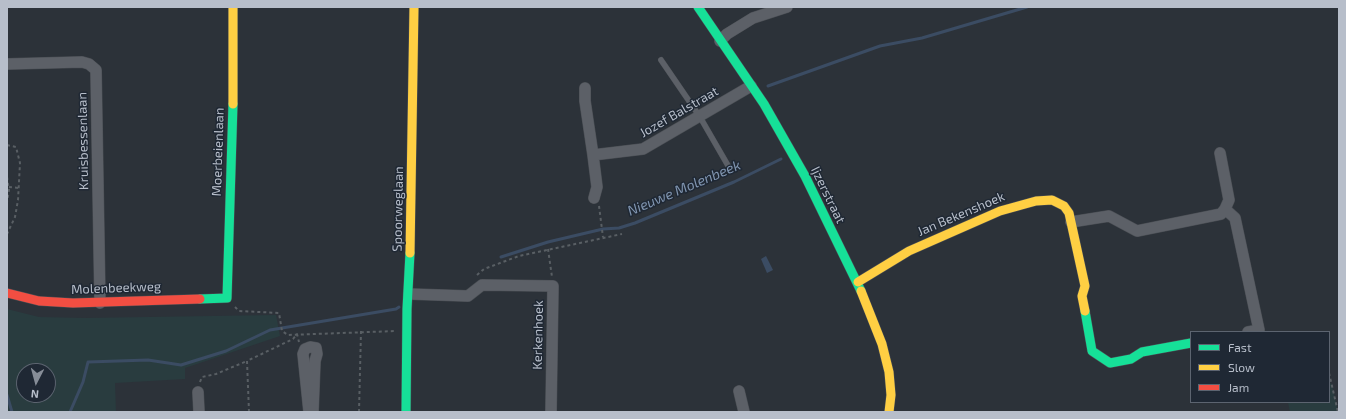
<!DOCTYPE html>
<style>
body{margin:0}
#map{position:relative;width:1346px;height:419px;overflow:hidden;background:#2c3239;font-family:"Exo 2",sans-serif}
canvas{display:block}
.frame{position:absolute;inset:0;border:8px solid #b7beca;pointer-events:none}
.legend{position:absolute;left:1190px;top:331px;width:140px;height:72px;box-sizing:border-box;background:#1f2834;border:1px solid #5c6470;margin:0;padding:5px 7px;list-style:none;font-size:12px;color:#b7beca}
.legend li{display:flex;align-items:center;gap:8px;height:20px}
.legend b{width:20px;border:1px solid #5c6470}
.north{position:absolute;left:16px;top:363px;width:40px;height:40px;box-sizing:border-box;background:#1f2834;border:1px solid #5c6470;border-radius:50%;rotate:186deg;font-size:11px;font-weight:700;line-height:16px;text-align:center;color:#b7beca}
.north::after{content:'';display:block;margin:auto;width:14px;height:18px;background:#868d97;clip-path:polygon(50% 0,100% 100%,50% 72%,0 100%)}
</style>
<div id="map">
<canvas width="1346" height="419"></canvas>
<div class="frame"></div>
<ul class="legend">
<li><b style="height:5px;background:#16e098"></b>Fast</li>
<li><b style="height:5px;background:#ffcf43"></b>Slow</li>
<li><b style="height:5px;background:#f24e42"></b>Jam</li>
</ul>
<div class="north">N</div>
</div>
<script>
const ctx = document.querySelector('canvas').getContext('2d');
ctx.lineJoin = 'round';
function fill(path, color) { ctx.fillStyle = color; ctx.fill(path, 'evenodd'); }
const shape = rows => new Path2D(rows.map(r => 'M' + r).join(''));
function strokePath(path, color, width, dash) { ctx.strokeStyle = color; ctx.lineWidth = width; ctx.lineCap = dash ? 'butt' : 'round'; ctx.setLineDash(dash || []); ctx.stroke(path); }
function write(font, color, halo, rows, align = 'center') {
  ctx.font = font + ' "Exo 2",sans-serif'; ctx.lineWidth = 3; ctx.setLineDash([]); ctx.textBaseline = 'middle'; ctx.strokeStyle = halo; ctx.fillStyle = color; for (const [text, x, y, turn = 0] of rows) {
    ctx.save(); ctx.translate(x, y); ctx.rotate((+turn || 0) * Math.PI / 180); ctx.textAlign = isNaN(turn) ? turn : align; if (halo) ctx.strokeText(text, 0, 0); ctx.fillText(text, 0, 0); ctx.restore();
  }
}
const green = shape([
 [7,309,39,317,85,318,276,315,280,336,185,368,185,379,115,383,116,412,7,412],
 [24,371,48,371,48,395,24,395],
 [1329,383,1332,384,1338,412,1290,412,1288,402,1329,402]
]);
const water = shape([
 [766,256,773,270,767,273,761,259]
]);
const stream = shape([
 [768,86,880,46,922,38,1027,7],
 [501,257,548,242,603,229,619,228,635,223,734,182,781,159],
 [7,395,12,412],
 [70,412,83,382,88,362,148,360,181,365,226,351,270,330,396,309,399,307]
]);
const path = shape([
 [7,145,16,147,20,163,18,200,15,217,7,234],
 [7,177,9,190,7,202],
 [9,187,19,188],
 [599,206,603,237],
 [548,249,552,277],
 [477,275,484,269,519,256,622,234],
 [235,307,239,311,279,313,282,331,288,335,396,331],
 [1329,373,1338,412],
 [200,382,202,377,216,374,247,361],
 [249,412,247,361,293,339,297,334,299,342],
 [359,412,361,331]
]);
const lane = shape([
 [661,60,700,117,730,169]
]);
const street = shape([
 [720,41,727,34,753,18,787,7],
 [7,64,82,62,89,64,96,70,100,303],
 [585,88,585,101,593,155,643,149,751,86],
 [1220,153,1229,200,1225,209,1235,218,1259,330,1248,332],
 [593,155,597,187,594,198],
 [1071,222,1109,216,1137,231,1221,214,1225,209],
 [409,294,468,296,482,285,553,286,551,412],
 [739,391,744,412],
 [198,392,199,412],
 [309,412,303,354,305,349,310,347,316,348,317,354,315,361,313,412]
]);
const fast = shape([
 [698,7,764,104,805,176,861,291],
 [200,299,227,298,233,104],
 [1085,311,1092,351,1110,363,1131,359,1142,352,1191,343],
 [406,412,407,309,410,253]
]);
const slow = shape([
 [233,104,233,7],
 [410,253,414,7],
 [858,282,909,251,1000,211,1036,201,1052,200,1064,206,1069,213,1085,286,1082,296,1085,311],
 [861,291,882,344,889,372,891,395,889,412]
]);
const jam = shape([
 [7,293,39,301,73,303,200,299]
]);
const streetNames = [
 ["Jozef Balstraat",679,112,-30],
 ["Kruisbessenlaan",83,141,-91],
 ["Moerbeienlaan",218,152,-88],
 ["Ijzerstraat",828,195,64],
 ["Spoorweglaan",398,209,-89],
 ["Jan Bekenshoek",961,214,-23],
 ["Molenbeekweg",116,288,-2],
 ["Kerkenhoek",538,335,-89]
];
const waterNames = [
 ["Nieuwe Molenbeek",684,188,-23]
];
fill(green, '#293c3f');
fill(water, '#3b4c63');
strokePath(stream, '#3b4c63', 3);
strokePath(lane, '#4a4e54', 6);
strokePath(street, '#4a4e54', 12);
strokePath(fast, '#4a4e54', 10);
strokePath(slow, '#4a4e54', 10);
strokePath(jam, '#4a4e54', 10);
strokePath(path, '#595f64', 2, [3, 3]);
strokePath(lane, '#5c6067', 5.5);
strokePath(street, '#5c6067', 11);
strokePath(fast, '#16e098', 9);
strokePath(slow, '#ffcf43', 9);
strokePath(jam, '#f24e42', 9);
write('13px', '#b7beca', '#1f2834', streetNames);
write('italic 14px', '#8095b0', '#1f2834', waterNames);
</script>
